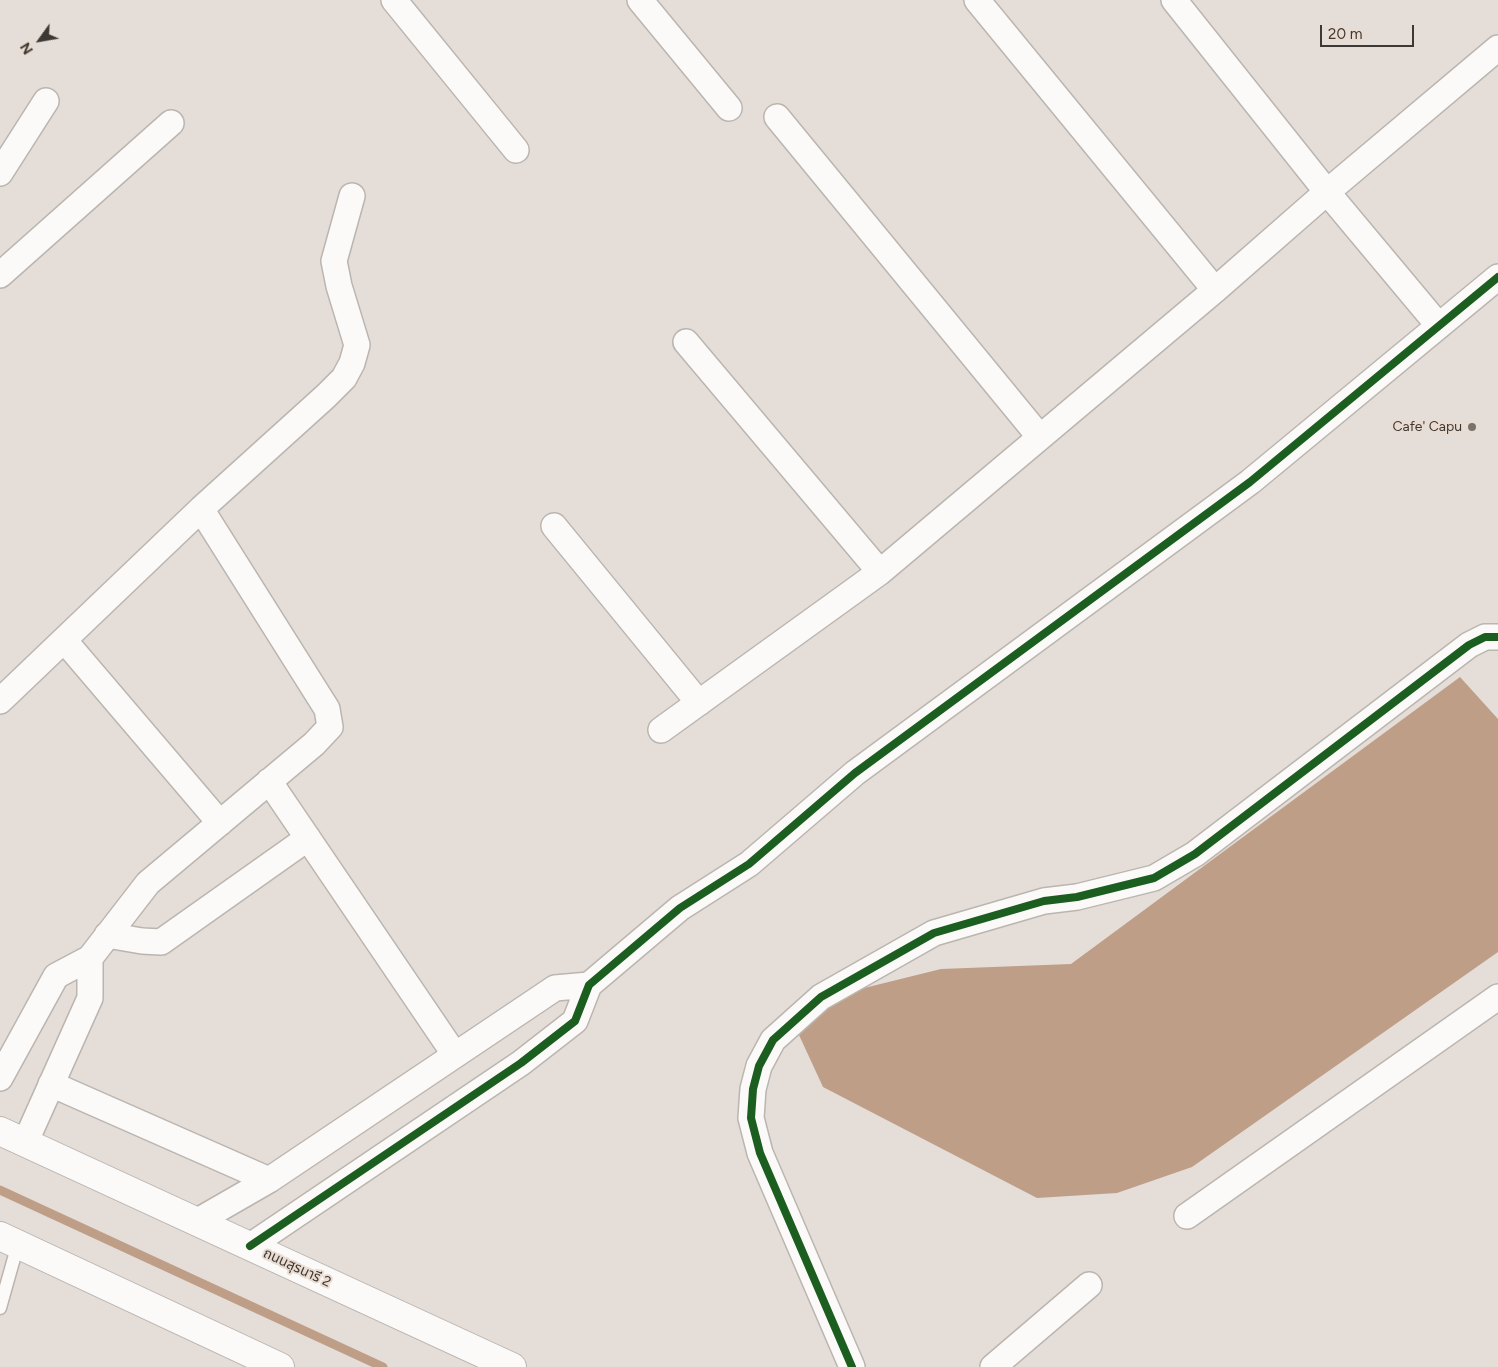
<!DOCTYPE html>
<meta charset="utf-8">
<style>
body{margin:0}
#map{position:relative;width:1498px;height:1367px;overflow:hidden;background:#e5ddd8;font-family:Figtree,sans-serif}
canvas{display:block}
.north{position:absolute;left:15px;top:15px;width:50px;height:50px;-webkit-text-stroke:4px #ebdcd2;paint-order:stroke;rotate:238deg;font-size:14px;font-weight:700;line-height:20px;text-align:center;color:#3d3834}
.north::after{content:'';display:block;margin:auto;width:18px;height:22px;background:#3d3834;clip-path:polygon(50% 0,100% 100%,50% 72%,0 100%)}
.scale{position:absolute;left:1320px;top:25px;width:94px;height:22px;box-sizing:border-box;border:2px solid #3d3834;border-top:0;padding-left:6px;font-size:15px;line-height:18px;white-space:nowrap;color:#3d3834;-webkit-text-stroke:4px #ebdcd2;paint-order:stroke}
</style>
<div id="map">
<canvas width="1498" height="1367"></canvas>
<div class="north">N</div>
<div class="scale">20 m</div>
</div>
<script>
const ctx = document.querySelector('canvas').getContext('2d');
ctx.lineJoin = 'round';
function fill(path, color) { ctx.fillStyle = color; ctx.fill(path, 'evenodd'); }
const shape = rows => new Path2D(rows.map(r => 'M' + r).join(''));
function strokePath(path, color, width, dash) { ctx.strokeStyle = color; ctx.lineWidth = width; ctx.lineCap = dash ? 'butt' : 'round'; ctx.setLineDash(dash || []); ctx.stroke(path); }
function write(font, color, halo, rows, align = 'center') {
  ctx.font = font + ' Figtree,"Noto Sans Thai",sans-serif'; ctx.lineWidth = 4; ctx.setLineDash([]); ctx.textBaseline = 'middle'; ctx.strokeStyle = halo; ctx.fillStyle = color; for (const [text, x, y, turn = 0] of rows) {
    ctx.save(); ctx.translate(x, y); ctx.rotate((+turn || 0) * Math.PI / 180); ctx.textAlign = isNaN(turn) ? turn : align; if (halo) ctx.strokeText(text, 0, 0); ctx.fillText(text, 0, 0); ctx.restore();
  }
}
const water = shape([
 [1460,677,1498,719,1498,952,1192,1167,1117,1193,1037,1198,823,1087,799,1035,840,994,941,969,1071,964]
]);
const stream = shape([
 [0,1190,383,1367]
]);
const service = shape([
 [0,1308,18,1244]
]);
const minor = shape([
 [394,0,516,150],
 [640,0,729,108],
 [977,0,1215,290],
 [1174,0,1327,192,1439,326],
 [777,117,1039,436],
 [0,173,46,101],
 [0,275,171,123],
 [686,342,880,572],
 [554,526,699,703],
 [64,640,220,823],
 [0,701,201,509,326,396,344,378,352,363,357,345,339,286,334,261,352,196],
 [661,730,880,572,1215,290,1327,192,1498,48],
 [269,781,455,1055],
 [107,935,142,941,161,942,308,838],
 [0,1078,56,976,90,958,148,883,314,744,330,727,327,709,201,509],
 [51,1084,269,1180],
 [25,1143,90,998,90,958],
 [1187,1216,1498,997],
 [196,1222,269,1180,555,988,589,985],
 [250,1246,521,1063,575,1021,589,985,680,908,749,864,855,773,1250,482,1498,277],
 [852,1367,760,1153,751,1118,753,1089,759,1066,773,1040,821,997,934,933,1044,901,1077,897,1154,878,1195,854,1469,645,1485,637,1498,637],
 [993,1367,1089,1285]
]);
const secondary = shape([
 [0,1131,512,1367],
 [0,1236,280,1367]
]);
const cycleway = shape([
 [250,1246,521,1063,575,1021,589,985,680,908,749,864,855,773,1250,482,1498,277],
 [852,1367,760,1153,751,1118,753,1089,759,1066,773,1040,821,997,934,933,1044,901,1077,897,1154,878,1195,854,1469,645,1485,637,1498,637]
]);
const markers = [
 [1472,427,5,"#78726d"]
];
const poiNames = [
 ["Cafe' Capu",1462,427]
];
const streetNames = [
 ["ถนนสุรนารี 2",297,1268,25]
];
fill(water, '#be9e87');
strokePath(stream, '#be9e87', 9);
strokePath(service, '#bbb5b0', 15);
strokePath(minor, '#bbb5b0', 28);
strokePath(secondary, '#bbb5b0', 30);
strokePath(service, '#fbfaf9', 12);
strokePath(minor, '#fbfaf9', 25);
strokePath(secondary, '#fbfaf9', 28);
strokePath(cycleway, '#1b5e20', 8);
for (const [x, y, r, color] of markers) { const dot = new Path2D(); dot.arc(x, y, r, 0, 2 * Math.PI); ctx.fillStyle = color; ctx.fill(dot); strokePath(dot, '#ebdcd2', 2); }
write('14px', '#3d3834', '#ebdcd2', poiNames, 'right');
write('14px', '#3d3834', '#ebdcd2', streetNames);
</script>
